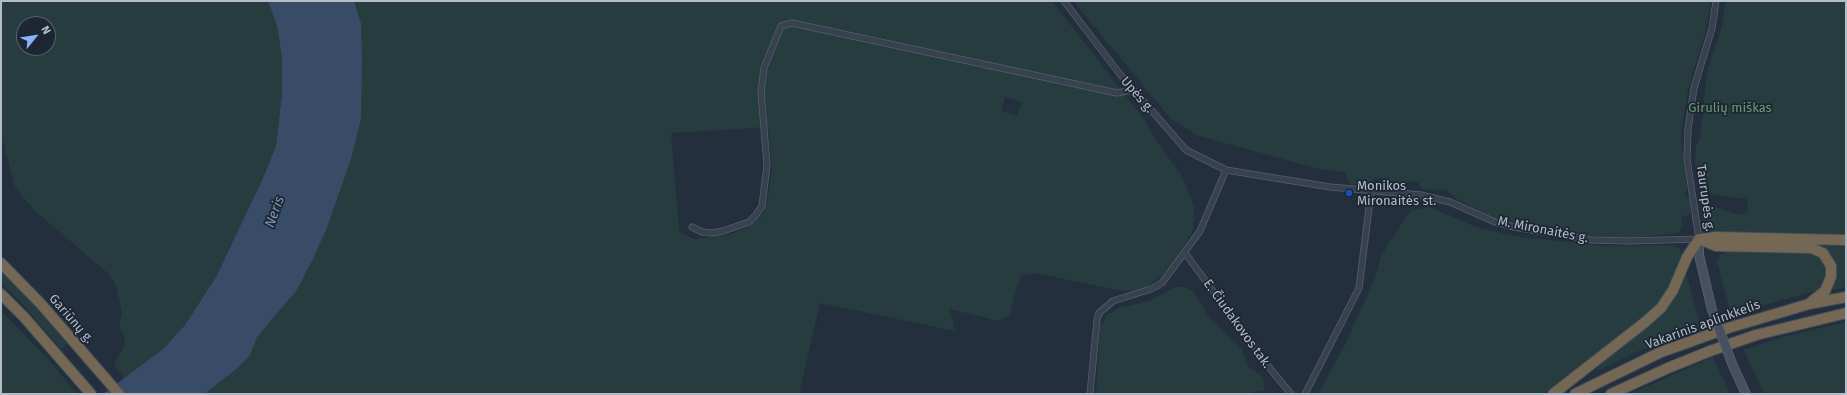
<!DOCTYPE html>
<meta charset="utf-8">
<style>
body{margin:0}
#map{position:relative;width:1847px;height:395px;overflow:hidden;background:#242f3e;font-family:"Fira Sans",sans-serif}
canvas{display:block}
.frame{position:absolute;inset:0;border:2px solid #b4bcc9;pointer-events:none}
.north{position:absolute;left:16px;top:16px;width:40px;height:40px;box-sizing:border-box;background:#1d2633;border:1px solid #59626f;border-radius:50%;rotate:60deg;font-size:11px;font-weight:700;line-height:16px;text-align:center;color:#b4bcc9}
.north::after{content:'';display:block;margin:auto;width:14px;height:18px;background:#8ab4f8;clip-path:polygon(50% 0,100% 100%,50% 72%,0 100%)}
</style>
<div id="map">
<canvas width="1847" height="395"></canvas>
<div class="frame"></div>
<div class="north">N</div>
</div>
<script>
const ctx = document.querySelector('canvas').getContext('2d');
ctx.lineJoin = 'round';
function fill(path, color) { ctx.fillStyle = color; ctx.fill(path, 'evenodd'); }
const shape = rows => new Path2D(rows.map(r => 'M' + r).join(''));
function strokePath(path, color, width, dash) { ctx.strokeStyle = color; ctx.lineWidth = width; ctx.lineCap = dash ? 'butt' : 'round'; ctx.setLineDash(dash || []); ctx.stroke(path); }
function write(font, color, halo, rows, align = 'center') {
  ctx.font = font + ' "Fira Sans",sans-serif'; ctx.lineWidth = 3.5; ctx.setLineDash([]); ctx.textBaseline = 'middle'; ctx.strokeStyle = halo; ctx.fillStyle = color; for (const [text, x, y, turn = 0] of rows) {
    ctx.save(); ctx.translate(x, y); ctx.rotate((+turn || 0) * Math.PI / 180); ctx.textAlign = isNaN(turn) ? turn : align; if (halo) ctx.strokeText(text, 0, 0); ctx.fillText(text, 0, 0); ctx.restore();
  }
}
const green = shape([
 [1,1,268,1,277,26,282,57,282,94,276,146,263,178,216,277,185,325,164,348,124,378,114,363,123,349,125,342,123,333,119,325,122,313,116,285,110,275,35,211,15,187,1,134],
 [24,24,48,24,48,48,24,48],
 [354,1,1052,1,1146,122,1155,139,1182,176,1194,206,1193,230,1173,263,1161,277,1144,288,1132,291,1118,290,1034,273,1021,276,1016,289,1010,314,999,321,950,309,955,331,820,303,799,394,205,394,235,370,257,337,297,290,311,263,362,57,361,23],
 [1005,97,1022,102,1017,116,1001,111],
 [768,127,772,168,768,198,762,216,749,227,731,234,694,239,679,231,671,133],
 [1073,1,1711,1,1706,29,1688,90,1681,133,1682,151,1687,189,1684,195,1690,201,1691,213,1681,218,1682,228,1678,233,1626,239,1582,236,1492,217,1457,199,1447,190,1422,189,1418,182,1410,181,1400,189,1389,189,1383,178,1374,178,1371,187,1349,183,1345,172,1319,169,1196,135,1180,124,1171,119],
 [1725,1,1846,1,1846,236,1713,232,1707,228,1705,217,1707,210,1712,206,1736,214,1743,214,1748,211,1747,199,1714,195,1703,184,1695,167,1696,146,1700,139,1707,72,1722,26],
 [1430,207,1476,227,1520,237,1605,246,1672,245,1680,249,1681,257,1674,279,1660,304,1640,321,1544,394,1318,394,1346,343,1375,278,1381,256,1405,218,1412,210],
 [1815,244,1846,245,1846,287,1831,290,1835,278],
 [1728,250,1813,253,1822,259,1827,270,1827,275,1823,286,1819,290,1731,314,1717,262,1720,255],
 [1,269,24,293,67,344,62,350,19,300,1,284],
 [1686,273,1701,327,1645,348,1593,373,1607,357,1664,312,1675,297],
 [1175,287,1185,287,1193,291,1210,319,1242,349,1248,366,1263,377,1265,385,1263,391,1253,392,1250,394,1096,394,1100,328,1108,314,1120,308,1149,301],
 [1,311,50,361,77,394,1,393],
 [1846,322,1846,394,1764,394,1744,350,1786,336],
 [1713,357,1730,394,1630,394]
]);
const water = shape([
 [268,1,354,1,361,23,362,57,361,118,351,159,326,230,311,263,297,290,257,337,250,355,235,370,205,394,103,394,164,348,185,325,216,277,263,178,276,146,282,94,282,57,277,26]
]);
const street = shape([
 [1064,1,1119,73,1186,150,1226,170,1330,187,1421,195,1450,202,1495,222,1514,227,1591,240,1630,241,1699,239,1687,159,1688,129,1694,88,1712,28,1716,1],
 [692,227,702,232,712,233,723,231,749,222,756,215,762,206,767,165,761,92,764,68,781,26,792,23,1117,93,1133,90],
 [1185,253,1272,371,1291,394],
 [1090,394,1097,320,1099,313,1113,301,1151,289,1162,283,1200,231,1226,170],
 [1305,394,1359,288,1371,192]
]);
const secondary = shape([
 [1699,239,1699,255,1712,310],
 [1733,366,1746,394]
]);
const highway = shape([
 [1699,239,1716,246,1811,248,1823,253,1831,266,1831,277,1825,291,1810,303],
 [1700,239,1716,237,1846,240],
 [1,263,41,304,119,394],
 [1,294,24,317,91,394],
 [1553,394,1644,323,1661,308,1673,290,1687,257,1699,239],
 [1575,394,1661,352,1728,328,1809,304,1846,297],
 [1611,394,1668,368,1710,351,1756,335,1846,313]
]);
const secondaryBridge = shape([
 [1712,310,1733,366]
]);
const markers = [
 [1349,193,4,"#1a4fb4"]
];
const streetNames = [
 ["Upės g.",1137,95,49],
 ["Taurupės g.",1705,198,82],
 ["M. Mironaitės g.",1543,230,11],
 ["Gariūnų g.",71,319,49],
 ["E. Čiudakovos tak.",1237,324,54],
 ["Vakarinis aplinkkelis",1703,325,-20]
];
const parkNames = [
 ["Girulių miškas",1730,108]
];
const poiNames = [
 ["Monikos",1357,186],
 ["Mironaitės st.",1357,201]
];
const waterNames = [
 ["Neris",275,212,-70]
];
fill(green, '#263c3f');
fill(water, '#394c67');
strokePath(street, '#565f6c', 7);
strokePath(secondary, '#565f6c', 10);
strokePath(highway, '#434c59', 12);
strokePath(street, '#38414e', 5.5);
strokePath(secondary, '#465061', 8);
strokePath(highway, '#746855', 10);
strokePath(secondaryBridge, '#565f6c', 10, []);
strokePath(secondaryBridge, '#465061', 8);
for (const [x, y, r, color] of markers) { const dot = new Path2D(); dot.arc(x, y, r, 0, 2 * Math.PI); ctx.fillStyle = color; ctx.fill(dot); strokePath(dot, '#1d2633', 1.5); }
write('13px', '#b4bcc9', '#1d2633', streetNames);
write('13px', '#6b9a76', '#1d2633', parkNames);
write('13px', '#b4bcc9', '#1d2633', poiNames, 'left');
write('italic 14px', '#7c92b1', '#1d2633', waterNames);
</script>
